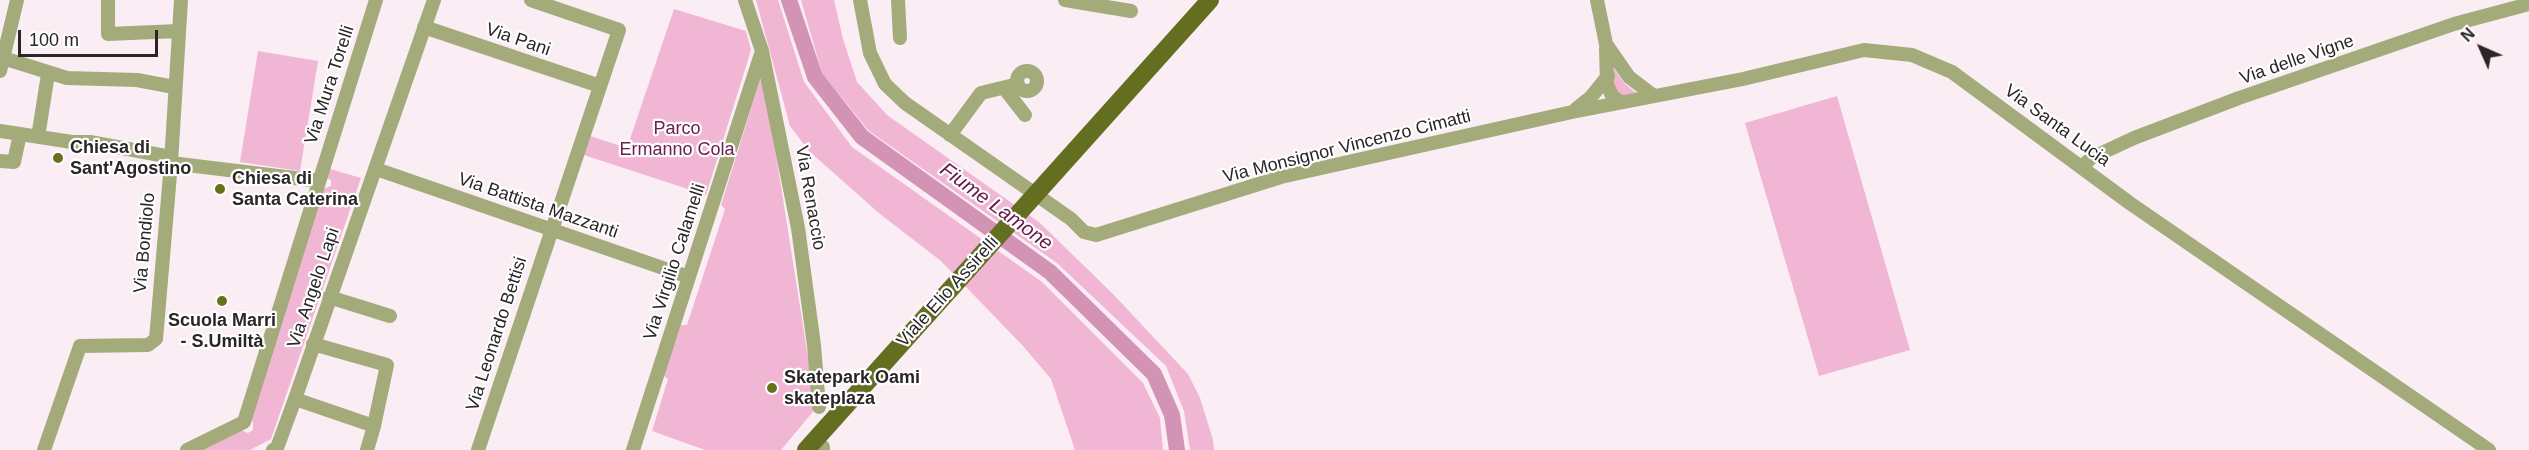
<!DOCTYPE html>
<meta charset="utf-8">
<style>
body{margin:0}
#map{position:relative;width:2529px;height:450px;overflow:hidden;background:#faedf3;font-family:Arial,sans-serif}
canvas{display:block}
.north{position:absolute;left:2451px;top:18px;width:60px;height:60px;-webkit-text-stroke:4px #fefefe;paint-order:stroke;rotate:315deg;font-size:16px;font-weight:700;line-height:24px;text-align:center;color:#2a2527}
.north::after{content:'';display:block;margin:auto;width:21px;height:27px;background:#2a2527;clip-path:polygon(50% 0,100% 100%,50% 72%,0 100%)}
.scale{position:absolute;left:18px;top:30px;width:140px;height:27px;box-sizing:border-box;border:3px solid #2a2527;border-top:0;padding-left:8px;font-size:18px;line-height:21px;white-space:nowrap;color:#2a2527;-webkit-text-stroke:4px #fefefe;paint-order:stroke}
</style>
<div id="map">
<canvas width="2529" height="450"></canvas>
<div class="north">N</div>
<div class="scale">100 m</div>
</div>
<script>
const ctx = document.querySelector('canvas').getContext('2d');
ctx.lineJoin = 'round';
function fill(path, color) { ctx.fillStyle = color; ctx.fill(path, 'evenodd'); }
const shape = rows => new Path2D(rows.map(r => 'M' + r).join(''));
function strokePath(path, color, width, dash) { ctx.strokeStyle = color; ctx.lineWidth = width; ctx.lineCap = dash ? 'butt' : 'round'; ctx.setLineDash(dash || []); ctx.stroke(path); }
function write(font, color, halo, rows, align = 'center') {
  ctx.font = font + ' Arial,sans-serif'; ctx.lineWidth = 4.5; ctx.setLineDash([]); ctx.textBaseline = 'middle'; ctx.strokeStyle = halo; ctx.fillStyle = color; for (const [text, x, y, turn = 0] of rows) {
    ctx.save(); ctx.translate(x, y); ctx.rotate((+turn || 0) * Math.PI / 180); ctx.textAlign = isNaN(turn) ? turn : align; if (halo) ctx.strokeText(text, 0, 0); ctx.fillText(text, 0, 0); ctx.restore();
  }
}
const green = shape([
 [756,0,778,0,804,82,852,147,1042,282,1143,383,1160,418,1163,450,1075,450,1051,379,1023,346,941,261,880,214,809,151,790,126],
 [801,0,834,0,843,39,857,82,887,115,1040,223,1113,294,1188,374,1200,398,1213,440,1214,450,1190,450,1184,411,1166,366,1057,263,869,131,822,73],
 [674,9,746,31,751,50,706,195,584,155,590,136,627,148],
 [258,51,318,61,300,171,240,162],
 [1613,67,1623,82,1636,93,1619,96,1613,91],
 [760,80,765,85,816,408,781,450,705,450,652,431,668,379,663,375,681,325,687,325,725,209,721,205],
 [1837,96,1910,350,1819,376,1745,123],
 [330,169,361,178,271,439,250,450,202,450,241,430,248,433,253,430,253,422,250,420,323,189,331,186,331,180,327,178]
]);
const river = shape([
 [789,0,815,77,862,137,1050,272,1154,374,1172,415,1177,450]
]);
const minor = shape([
 [108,0,108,34,178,31],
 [745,0,762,51,798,228,814,345,819,407],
 [860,0,870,53,885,84,905,103,1071,219,1084,232,1096,235,1281,177,1572,112,1743,79,1864,50,1912,55,1952,72,2131,204,2489,450],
 [898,0,900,38],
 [1065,0,1131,11],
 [1597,0,1606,44,1629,77,1654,96],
 [424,27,600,86],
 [1606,48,1607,84,1612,96,1619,101],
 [3,58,67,78,137,80,174,87],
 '1017 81a10 10 0 1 1 20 0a10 10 0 1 1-20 0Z',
 [0,71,17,0],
 [1004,88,1025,115],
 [1576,109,1591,97,1608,76],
 [0,131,72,142,90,142,171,157],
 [950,135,981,93,1018,84],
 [38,137,48,74],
 [0,161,14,162,20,134],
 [171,163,319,181],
 [2083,166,2091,158,2134,138,2239,98,2454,24,2529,4],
 [376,169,689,277],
 [329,297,390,316],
 [295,399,374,426,387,365,313,344],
 [823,447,823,450],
 [44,450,80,346,148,345,156,339,171,163,181,0],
 [187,450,244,422,376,0],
 [273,450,277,448,295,399,434,0],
 [367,450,374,426],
 [478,450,619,30,531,0],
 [633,450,762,51]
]);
const major = shape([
 [806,450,1210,0]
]);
const markers = [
 [58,158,6,"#677119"],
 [220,189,6,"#677119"],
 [222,301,6,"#677119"],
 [772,388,6,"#677119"]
];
const streetNames = [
 ["Via Pani",518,40,19],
 ["Via delle Vigne",2297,60,-19],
 ["Via Mura Torelli",330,85,-72],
 ["Via Santa Lucia",2057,126,36],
 ["Via Monsignor Vincenzo Cimatti",1347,147,-14],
 ["Via Renaccio",810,198,80],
 ["Via Battista Mazzanti",538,206,19],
 ["Via Bondiolo",145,243,-85],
 ["Via Virgilio Calamelli",675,262,-72],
 ["Via Angelo Lapi",314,288,-71],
 ["Viale Elio Assirelli",948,292,-48],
 ["Via Leonardo Bettisi",497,334,-72]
];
const parkNames = [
 ["Parco",677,129],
 ["Ermanno Cola",677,150]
];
const poiNames = [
 ["Chiesa di",70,148],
 ["Sant'Agostino",70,169],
 ["Chiesa di",232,179],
 ["Santa Caterina",232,200],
 ["Scuola Marri",222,321,"center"],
 ["- S.Umiltà",222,342,"center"],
 ["Skatepark Oami",784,378],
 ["skateplaza",784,399]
];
const waterNames = [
 ["Fiume Lamone",996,207,36]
];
fill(green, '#f0b6d4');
strokePath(river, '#d393b5', 16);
strokePath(minor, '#a3ab7b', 14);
strokePath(major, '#646e20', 18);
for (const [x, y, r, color] of markers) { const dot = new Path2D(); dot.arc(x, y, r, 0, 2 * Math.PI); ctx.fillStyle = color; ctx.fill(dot); strokePath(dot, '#fefefe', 2); }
write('18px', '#2a2527', '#fefefe', streetNames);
write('18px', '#6b214f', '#fefefe', parkNames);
write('bold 18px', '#2a2527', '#fefefe', poiNames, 'left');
write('italic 20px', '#631947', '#fefefe', waterNames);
</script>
